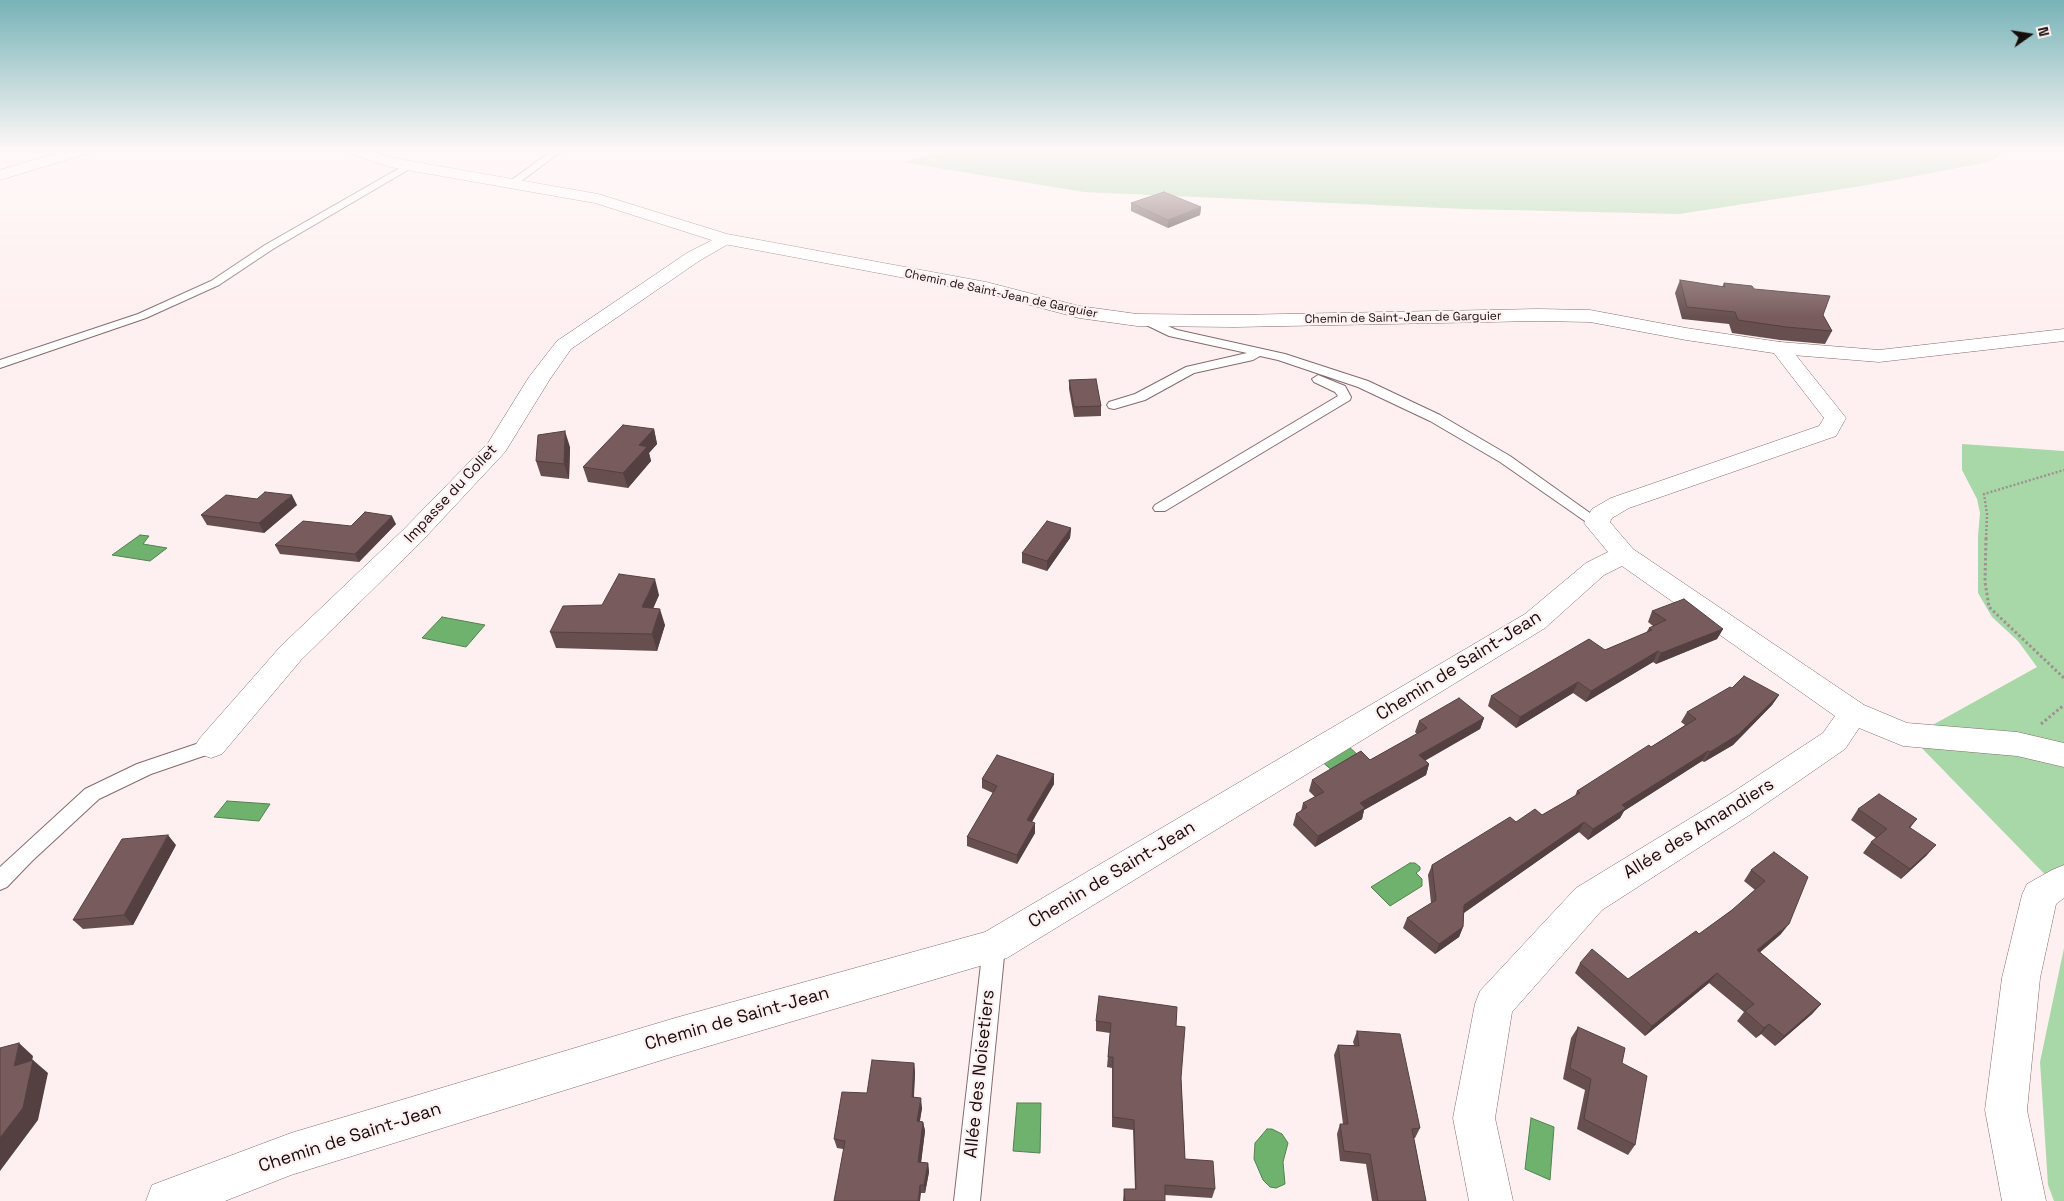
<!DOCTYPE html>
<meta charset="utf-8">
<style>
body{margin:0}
#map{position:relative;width:2064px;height:1201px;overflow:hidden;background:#fef0f0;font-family:"Space Grotesk",sans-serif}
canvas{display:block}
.north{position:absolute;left:2004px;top:10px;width:50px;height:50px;-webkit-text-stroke:4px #fef0f0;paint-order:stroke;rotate:77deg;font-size:14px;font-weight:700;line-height:20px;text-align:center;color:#180d0d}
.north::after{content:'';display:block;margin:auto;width:18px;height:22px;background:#180d0d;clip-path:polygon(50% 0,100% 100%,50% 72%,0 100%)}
</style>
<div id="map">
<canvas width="2064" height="1201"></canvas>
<div class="north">N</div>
</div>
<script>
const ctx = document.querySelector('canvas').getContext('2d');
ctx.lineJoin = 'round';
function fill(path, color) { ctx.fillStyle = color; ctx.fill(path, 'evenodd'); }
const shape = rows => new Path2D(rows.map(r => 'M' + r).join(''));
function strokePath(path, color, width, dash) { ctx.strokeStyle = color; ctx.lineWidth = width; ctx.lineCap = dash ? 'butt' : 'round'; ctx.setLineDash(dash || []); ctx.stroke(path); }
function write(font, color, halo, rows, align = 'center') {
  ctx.font = font + ' "Space Grotesk",sans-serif'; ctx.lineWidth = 4.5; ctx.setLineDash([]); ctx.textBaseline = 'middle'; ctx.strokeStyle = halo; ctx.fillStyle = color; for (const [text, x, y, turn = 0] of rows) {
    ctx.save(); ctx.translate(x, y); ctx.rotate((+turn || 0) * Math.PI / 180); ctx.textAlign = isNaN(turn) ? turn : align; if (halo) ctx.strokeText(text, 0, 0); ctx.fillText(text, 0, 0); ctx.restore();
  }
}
const green = shape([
 [951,150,2007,150,1990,162,1868,185,1679,214,1465,209,1084,192,901,162],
 [1962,444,2064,451,2064,894,1911,737,2037,667,2018,641,1992,617,1978,593,1978,536,1980,513,1977,499,1962,470],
 [2064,948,2064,1201,2054,1201,2048,1185,2040,1062]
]);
const water = shape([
 [140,535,149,536,143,544,167,548,150,561,112,555,140,535],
 [442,617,485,625,466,647,422,638,442,617],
 [1346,744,1359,756,1334,772,1320,760,1346,744],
 [227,801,270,804,259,821,214,817,227,801],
 [1410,863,1415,863,1420,867,1420,870,1416,873,1422,879,1422,886,1390,906,1371,887,1410,863],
 [1017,1103,1041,1103,1040,1153,1013,1151,1017,1103],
 [1531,1118,1554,1127,1550,1180,1525,1169,1531,1118],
 [1267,1129,1272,1129,1282,1134,1288,1143,1283,1162,1285,1184,1276,1188,1270,1187,1263,1180,1254,1159,1255,1143,1267,1129]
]);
const pathFar1 = shape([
 [1986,539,1987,514,1984,494,2064,470]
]);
const path = shape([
 [1986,538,1985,582,1989,607,2064,678],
 [2041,724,2064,705]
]);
const service = shape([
 [553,150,563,150,516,185,510,185,510,181,553,150],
 [410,162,415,165,413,167,273,249,219,285,146,318,0,368,0,360,138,314,211,281,265,245,410,162],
 [1144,316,1177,330,1285,354,1368,381,1440,415,1510,456,1604,523,1602,526,1597,528,1592,526,1500,462,1430,421,1358,387,1278,360,1260,356,1253,360,1194,373,1145,400,1114,409,1109,408,1107,405,1109,402,1135,394,1186,367,1247,353,1169,336,1140,322,1138,320,1144,316],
 [1318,375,1345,386,1351,397,1350,400,1165,511,1155,511,1153,508,1155,505,1338,396,1335,392,1314,382,1312,379,1318,375],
 [211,739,218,741,220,746,218,751,151,774,99,799,32,861,7,887,0,890,0,867,85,789,137,764,211,739],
 [994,936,1002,939,1005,946,980,1201,954,1201,983,946,986,939,994,936]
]);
const minor = shape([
 [724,234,730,235,733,239,730,243,699,261,571,349,550,379,505,452,421,542,301,660,222,754,211,758,200,754,195,746,200,738,281,646,403,530,488,443,529,377,557,341,687,253,724,234],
 [1780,342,1787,344,1846,418,1836,436,1629,508,1612,518,1610,522,1633,549,1864,705,1907,723,2017,732,2064,743,2064,767,2017,756,1903,746,1859,728,1845,749,1751,814,1602,910,1512,1012,1495,1118,1513,1201,1469,1201,1453,1118,1475,1004,1480,991,1576,888,1727,796,1823,733,1835,716,1622,566,1604,575,1545,628,1007,958,675,1056,291,1175,225,1201,146,1201,152,1185,291,1133,675,1018,985,932,1525,614,1586,563,1608,552,1584,523,1592,509,1611,498,1819,426,1824,418,1770,348,1773,344,1780,342],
 [2064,865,2064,898,2056,904,2040,978,2027,1110,2046,1201,2002,1201,1985,1110,2002,978,2022,895,2027,884,2052,870,2064,865]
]);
const tertiary = shape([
 [347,150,369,150,393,158,598,194,727,234,986,282,1079,306,1137,314,1235,315,1538,309,1590,310,1686,328,1780,342,1879,350,2064,329,2064,341,1879,362,1780,354,1686,340,1590,322,1538,321,1235,327,1137,326,1079,318,985,293,724,244,595,203,390,167,349,153,347,150]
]);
const primary = shape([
 [67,150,91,150,89,153,0,180,0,170,67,150]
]);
const wall = shape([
 [1131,203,1201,207,1200,215,1168,228,1131,211],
 [1680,280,1722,287,1724,283,1754,289,1823,315,1832,331,1825,344,1780,340,1732,333,1729,324,1682,319,1675,293],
 [1069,380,1101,406,1101,416,1074,417,1069,389],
 [654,429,657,444,649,453,651,461,628,488,588,482,583,467],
 [570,447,569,479,541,476,536,461],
 [257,499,297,505,264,533,207,525,201,515],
 [396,524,359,562,280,554,275,545,351,526],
 [1071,528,1070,538,1047,571,1022,563,1022,553],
 [659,595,653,608,665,625,657,651,556,648,550,632,602,605],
 [1652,611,1723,629,1717,639,1656,664,1653,662,1586,702,1573,693,1516,728,1488,706,1491,696,1646,633,1649,628,1653,626,1648,622],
 [1732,688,1779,695,1772,705,1733,745,1704,762,1702,761,1624,811,1620,818,1588,840,1579,832,1464,913,1463,927,1459,937,1435,954,1403,928,1407,918,1431,903,1428,875,1432,865,1542,815,1575,796,1577,791,1651,747,1685,725,1681,722,1687,712],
 [1484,718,1480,729,1425,760,1429,764,1426,775,1364,810,1362,819,1315,847,1293,825,1296,814,1301,811,1303,803,1315,797,1309,791,1312,780,1370,760,1417,734,1415,732,1419,721],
 [982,779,1054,784,1032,822,1035,833,1017,864,967,846,967,837,993,793,982,788],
 [1858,809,1917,819,1910,828,1927,855,1901,879,1863,853,1871,842,1876,838,1851,820],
 [176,845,133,925,83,929,73,920],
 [1774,852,1781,934,1760,952,1821,1004,1812,1014,1775,1046,1761,1034,1756,1038,1737,1021,1744,1012,1709,983,1645,1036,1575,973,1580,963,1628,979,1699,934,1732,910,1755,890,1744,881,1751,870],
 [1096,1021,1176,1026,1181,1078,1185,1159,1215,1189,1212,1198,1165,1195,1165,1201,1123,1201,1124,1189,1135,1189,1133,1130,1112,1127,1112,1068,1107,1067,1110,1033,1096,1031],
 [1578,1027,1635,1145,1628,1155,1577,1129,1585,1090,1563,1079,1571,1038],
 [1357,1031,1420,1128,1415,1138,1414,1138,1426,1201,1372,1201,1366,1164,1340,1161,1337,1134,1340,1124,1343,1124,1334,1055,1338,1045,1354,1045,1353,1042],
 [914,1063,915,1073,914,1097,922,1108,920,1121,923,1122,925,1131,921,1162,928,1163,929,1172,925,1193,921,1193,843,1149,837,1148,834,1139]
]);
const shadedWall = shape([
 [1201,207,1200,215,1168,228,1168,220],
 [654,429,657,444,649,453,651,461,628,488,623,473,639,445],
 [565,431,570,447,569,479,564,464],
 [292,495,297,505,264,533,259,523],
 [392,516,396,524,359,562,355,554],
 [1071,528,1070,538,1047,571,1047,561],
 [655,579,659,595,647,623,642,607],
 [660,609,665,625,657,651,652,634],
 [1723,629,1717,639,1656,664,1661,653],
 [1658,651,1653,662,1586,702,1591,691],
 [1578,682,1573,693,1516,728,1520,717],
 [1779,695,1772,705,1733,745,1704,762,1710,752],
 [1484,718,1480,729,1416,766,1419,755],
 [1708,751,1702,761,1624,811,1620,818,1588,840,1593,829,1622,805],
 [1429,764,1426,775,1364,810,1362,819,1315,847,1318,836,1360,803],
 [1054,774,1054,784,1027,830,1027,820],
 [1584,822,1579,832,1459,916,1464,905],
 [1035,823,1035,833,1017,864,1017,855],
 [168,835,176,845,133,925,124,915],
 [1936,845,1927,855,1901,879,1910,869],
 [1789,924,1781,934,1750,961,1757,950],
 [1463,927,1459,937,1435,954,1439,944],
 [1717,973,1709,983,1645,1036,1652,1026],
 [1821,1004,1812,1014,1775,1046,1784,1036],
 [1769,1024,1761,1034,1756,1038,1764,1028],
 [19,1043,33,1056,29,1078,14,1066],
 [33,1060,48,1073,38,1120,0,1171,0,1138],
 [914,1063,915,1073,913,1106,912,1097],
 [921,1098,922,1108,918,1130,917,1121],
 [923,1122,925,1131,920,1171,918,1162],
 [928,1163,929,1172,925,1193,924,1185],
 [920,1185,921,1193,920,1201,918,1201]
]);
const building = shape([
 [1164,192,1201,207,1168,220,1131,203,1164,192],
 [1680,280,1725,287,1724,283,1752,286,1754,289,1830,296,1823,315,1832,331,1786,327,1738,320,1735,312,1687,307,1680,280],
 [1096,379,1101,406,1074,407,1069,380,1096,379],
 [623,425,654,429,639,445,647,447,623,473,583,467,623,425],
 [565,431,564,464,536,461,538,435,565,431],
 [265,492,292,495,259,523,201,515,226,495,257,499,265,492],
 [365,512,392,516,355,554,275,545,303,521,351,526,365,512],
 [1047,521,1071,528,1047,561,1022,553,1047,521],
 [619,574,655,579,642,607,660,609,652,634,550,632,563,606,602,605,619,574],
 [1684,599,1723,629,1661,653,1658,651,1591,691,1578,682,1520,717,1491,696,1589,639,1605,650,1652,630,1649,628,1666,620,1652,611,1684,599],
 [1744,676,1779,695,1739,734,1710,752,1708,751,1622,805,1626,808,1593,829,1584,822,1464,905,1463,927,1439,944,1407,918,1436,900,1432,865,1510,817,1516,822,1535,809,1542,815,1580,793,1577,791,1649,745,1651,747,1696,719,1687,712,1730,687,1732,688,1744,676],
 [1459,698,1484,718,1419,755,1429,764,1360,803,1365,808,1318,836,1296,814,1307,807,1303,803,1324,792,1312,780,1361,751,1370,760,1427,728,1419,721,1459,698],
 [997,755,1054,774,1027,820,1035,823,1017,855,967,837,997,786,982,779,997,755],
 [1879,794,1917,819,1909,827,1936,845,1910,869,1871,842,1887,829,1858,809,1879,794],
 [168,835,124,915,73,920,122,839,168,835],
 [1774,852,1808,877,1789,924,1757,950,1821,1004,1784,1036,1769,1024,1764,1028,1745,1011,1754,1004,1717,973,1652,1026,1580,963,1592,949,1628,979,1696,931,1699,934,1732,910,1765,881,1751,870,1774,852],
 [1099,996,1177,1007,1176,1026,1185,1027,1181,1078,1185,1159,1213,1161,1215,1189,1165,1185,1165,1201,1125,1201,1124,1189,1136,1189,1134,1120,1113,1117,1113,1057,1108,1057,1111,1023,1096,1021,1099,996],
 [1578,1027,1625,1048,1622,1063,1647,1076,1635,1145,1584,1119,1591,1079,1570,1068,1578,1027],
 [1357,1031,1400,1034,1420,1128,1412,1129,1426,1201,1378,1201,1370,1154,1344,1151,1340,1124,1348,1124,1338,1045,1359,1046,1357,1031],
 [19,1043,14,1066,33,1060,23,1108,0,1138,0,1048,19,1043],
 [872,1060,914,1063,912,1097,921,1098,917,1121,923,1122,918,1162,928,1163,924,1185,920,1185,918,1201,834,1201,845,1141,834,1139,842,1092,867,1093,872,1060]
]);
const farStreetnames = [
 ["Chemin de Saint-Jean de Garguier",1001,294,12],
 ["Chemin de Saint-Jean de Garguier",1403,318,-1]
];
const streetNames = [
 ["Impasse du Collet",451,494,-47]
];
const nearStreetnames = [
 ["Chemin de Saint-Jean",1459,666,-32],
 ["Allée des Amandiers",1699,829,-32],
 ["Chemin de Saint-Jean",1112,875,-31],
 ["Chemin de Saint-Jean",737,1019,-16],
 ["Allée des Noisetiers",980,1074,-84],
 ["Chemin de Saint-Jean",350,1138,-18]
];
fill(green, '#a9d8a8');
fill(water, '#6eb26e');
strokePath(water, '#548051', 1);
strokePath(service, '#876a6b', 2);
strokePath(minor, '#876a6b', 1);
strokePath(tertiary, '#876a6b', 1);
strokePath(primary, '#876a6b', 1);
strokePath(pathFar1, '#9d9191', 2.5, [2, 2]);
strokePath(path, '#9d9191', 3, [2.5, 2.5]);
fill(service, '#fff');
fill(minor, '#fff');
fill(tertiary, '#fff');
fill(primary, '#fff');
fill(wall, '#674f50');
fill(shadedWall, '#544041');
fill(building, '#785c5d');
strokePath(building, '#544041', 1);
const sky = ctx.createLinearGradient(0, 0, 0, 318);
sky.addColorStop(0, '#77b3b7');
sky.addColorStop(0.47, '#fff8f8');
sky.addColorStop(1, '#fff8f800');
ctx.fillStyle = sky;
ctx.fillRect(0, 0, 2064, 318);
write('12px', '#180d0d', '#fef0f0', farStreetnames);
write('15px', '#180d0d', '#fef0f0', streetNames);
write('18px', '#180d0d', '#fef0f0', nearStreetnames);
</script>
